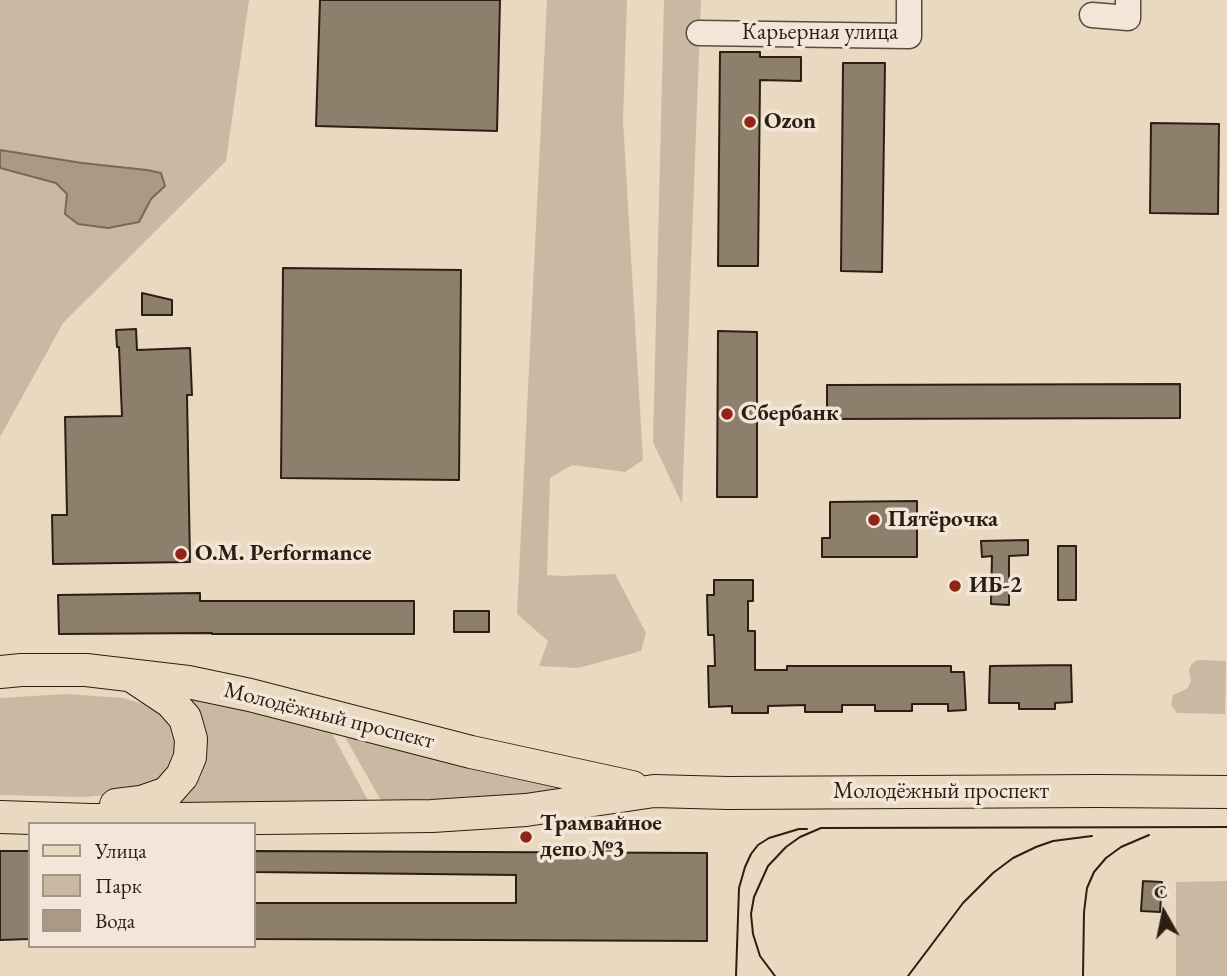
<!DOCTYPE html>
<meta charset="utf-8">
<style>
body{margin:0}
#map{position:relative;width:1227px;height:976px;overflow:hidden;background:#e9d9c1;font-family:"EB Garamond",serif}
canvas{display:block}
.legend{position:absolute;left:28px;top:822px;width:228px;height:126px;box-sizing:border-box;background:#f1e6d7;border:2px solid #a29688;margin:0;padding:9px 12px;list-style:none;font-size:21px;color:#2c1e12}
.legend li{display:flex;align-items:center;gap:14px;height:35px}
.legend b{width:35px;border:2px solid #a29688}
.north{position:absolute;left:1129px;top:878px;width:70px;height:70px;-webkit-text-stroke:5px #f1e6d7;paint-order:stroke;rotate:351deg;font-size:19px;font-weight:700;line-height:28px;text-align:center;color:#2c1e12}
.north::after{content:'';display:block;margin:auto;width:24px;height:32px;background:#2c1e12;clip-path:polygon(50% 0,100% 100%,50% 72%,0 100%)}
</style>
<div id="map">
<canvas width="1227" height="976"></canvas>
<ul class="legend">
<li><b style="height:9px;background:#e9d9c1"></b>Улица</li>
<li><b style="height:19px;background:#c9b9a3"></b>Парк</li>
<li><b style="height:19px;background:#a99986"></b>Вода</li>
</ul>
<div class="north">С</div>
</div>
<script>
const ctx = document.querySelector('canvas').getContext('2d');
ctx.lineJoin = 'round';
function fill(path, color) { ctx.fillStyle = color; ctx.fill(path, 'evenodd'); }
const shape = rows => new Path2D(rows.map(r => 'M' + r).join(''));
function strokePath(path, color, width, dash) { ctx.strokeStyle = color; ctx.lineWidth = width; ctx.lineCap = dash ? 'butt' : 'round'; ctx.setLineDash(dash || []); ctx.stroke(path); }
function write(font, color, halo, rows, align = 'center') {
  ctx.font = font + ' "EB Garamond",serif'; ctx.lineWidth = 7; ctx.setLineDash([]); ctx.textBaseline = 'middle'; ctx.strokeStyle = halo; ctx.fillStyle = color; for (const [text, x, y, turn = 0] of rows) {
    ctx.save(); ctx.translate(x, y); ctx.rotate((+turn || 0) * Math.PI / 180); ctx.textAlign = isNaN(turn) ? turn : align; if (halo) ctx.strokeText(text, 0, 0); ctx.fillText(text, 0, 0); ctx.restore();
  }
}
const green = shape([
 [0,0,249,0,226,161,63,323,0,437],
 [547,0,627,0,623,120,643,460,625,472,572,465,550,478,547,575,562,576,615,574,646,633,641,651,578,668,539,666,548,641,517,614],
 [664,0,701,0,682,504,653,442],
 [1200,660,1226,661,1225,714,1177,713,1171,705,1173,695,1188,688,1191,681,1189,670,1191,665,1195,661],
 [66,694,123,698,143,704,161,713,171,725,178,746,168,771,155,782,130,793,84,797,0,795,0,698],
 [184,695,329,728,370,804,177,805,191,792,200,777,206,758,206,732,197,714],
 [342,732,444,762,530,779,614,791,383,804],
 [1227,881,1227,976,1176,976,1176,882]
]);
const water = shape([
 [0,150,82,163,147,170,161,173,165,186,151,199,139,222,108,228,78,224,65,214,67,194,56,183,0,168,0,150]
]);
const building = shape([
 [320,0,500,0,497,131,316,126,320,0],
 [720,52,760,52,760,57,801,57,801,81,760,80,758,266,718,266,720,52],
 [843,63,885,63,882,272,841,271,843,63],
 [1151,123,1219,124,1218,214,1150,213,1151,123],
 [283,268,461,270,459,480,281,478,283,268],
 [142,293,172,300,172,315,142,315,142,293],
 [136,329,137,350,190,348,192,395,187,395,190,562,53,564,52,515,67,515,65,417,122,416,119,347,117,347,116,330,136,329],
 [718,331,757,332,757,497,717,497,718,331],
 [1180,384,1180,418,827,419,827,385,1180,384],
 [917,501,917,557,822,557,822,538,830,538,830,502,917,501],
 [1028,540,1028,555,1009,556,1009,605,991,604,992,556,982,557,981,541,1028,540],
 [1058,546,1076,546,1076,600,1058,600,1058,546],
 [714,580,753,580,753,601,748,601,748,631,755,631,755,670,787,670,787,666,951,666,951,672,964,672,966,710,948,711,948,704,912,704,912,711,875,711,875,705,842,705,842,712,805,712,805,705,768,706,768,713,732,713,732,706,709,707,708,666,715,666,714,635,708,635,707,595,714,595,714,580],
 [200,593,200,601,414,601,414,634,212,634,212,633,59,634,58,595,200,593],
 [454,611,489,611,489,632,454,632,454,611],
 [1071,665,1072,702,1055,703,1055,709,1019,709,1019,703,989,703,990,666,1071,665],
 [0,851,30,851,30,939,0,940,0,851],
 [254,851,707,853,707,941,254,939,254,903,516,903,516,875,254,872,254,851],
 [1143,881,1162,882,1160,912,1141,911,1143,881]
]);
const minor = shape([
 [1092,15,1128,18,1128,0],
 [699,33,909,36,909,0]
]);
const major = shape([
 [0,672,21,670,86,670,188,682,250,695,471,752,632,787],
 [116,805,141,802,167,793,182,776,190,757,191,739,185,718,171,702,135,678],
 [0,817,91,820,432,816,526,810,654,791,728,793,1098,791,1227,792]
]);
const tram = shape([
 [736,976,739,888,745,867,751,854,758,845,769,838,799,829,807,829],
 [775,976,760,956,753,934,751,914,754,897,768,866,786,847,800,837,821,828,1227,827],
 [908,976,963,903,993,873,1013,858,1036,847,1053,841,1092,836],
 [1083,976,1084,912,1087,888,1094,872,1106,858,1121,847,1149,835]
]);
const markers = [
 [750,122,7,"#8f2418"],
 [727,414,7,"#8f2418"],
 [874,520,7,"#8f2418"],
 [181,554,7,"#8f2418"],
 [955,586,7,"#8f2418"],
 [526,837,7,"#8f2418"]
];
const streetNames = [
 ["Карьерная улица",820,33],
 ["Молодёжный проспект",329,716,14],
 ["Молодёжный проспект",941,792]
];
const poiNames = [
 ["Ozon",764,122],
 ["Сбербанк",741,414],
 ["Пятёрочка",888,520],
 ["O.M. Performance",195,554],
 ["ИБ-2",969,586],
 ["Трамвайное",540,824],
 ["депо №3",540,850]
];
fill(green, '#c9b9a3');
fill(water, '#a99986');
strokePath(water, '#776858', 2);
fill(building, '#8e7f6d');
strokePath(building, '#2c1e12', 2);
strokePath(minor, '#5b4d3e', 27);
strokePath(major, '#2c1e12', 34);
strokePath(minor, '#f1e6d7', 24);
strokePath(major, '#e9d9c1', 32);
strokePath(tram, '#2c1e12', 2);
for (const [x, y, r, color] of markers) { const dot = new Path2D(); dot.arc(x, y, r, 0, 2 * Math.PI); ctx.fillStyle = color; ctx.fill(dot); strokePath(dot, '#f1e6d7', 2.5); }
write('23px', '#2c1e12', '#f1e6d7', streetNames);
write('bold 23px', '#2c1e12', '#f1e6d7', poiNames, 'left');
</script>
